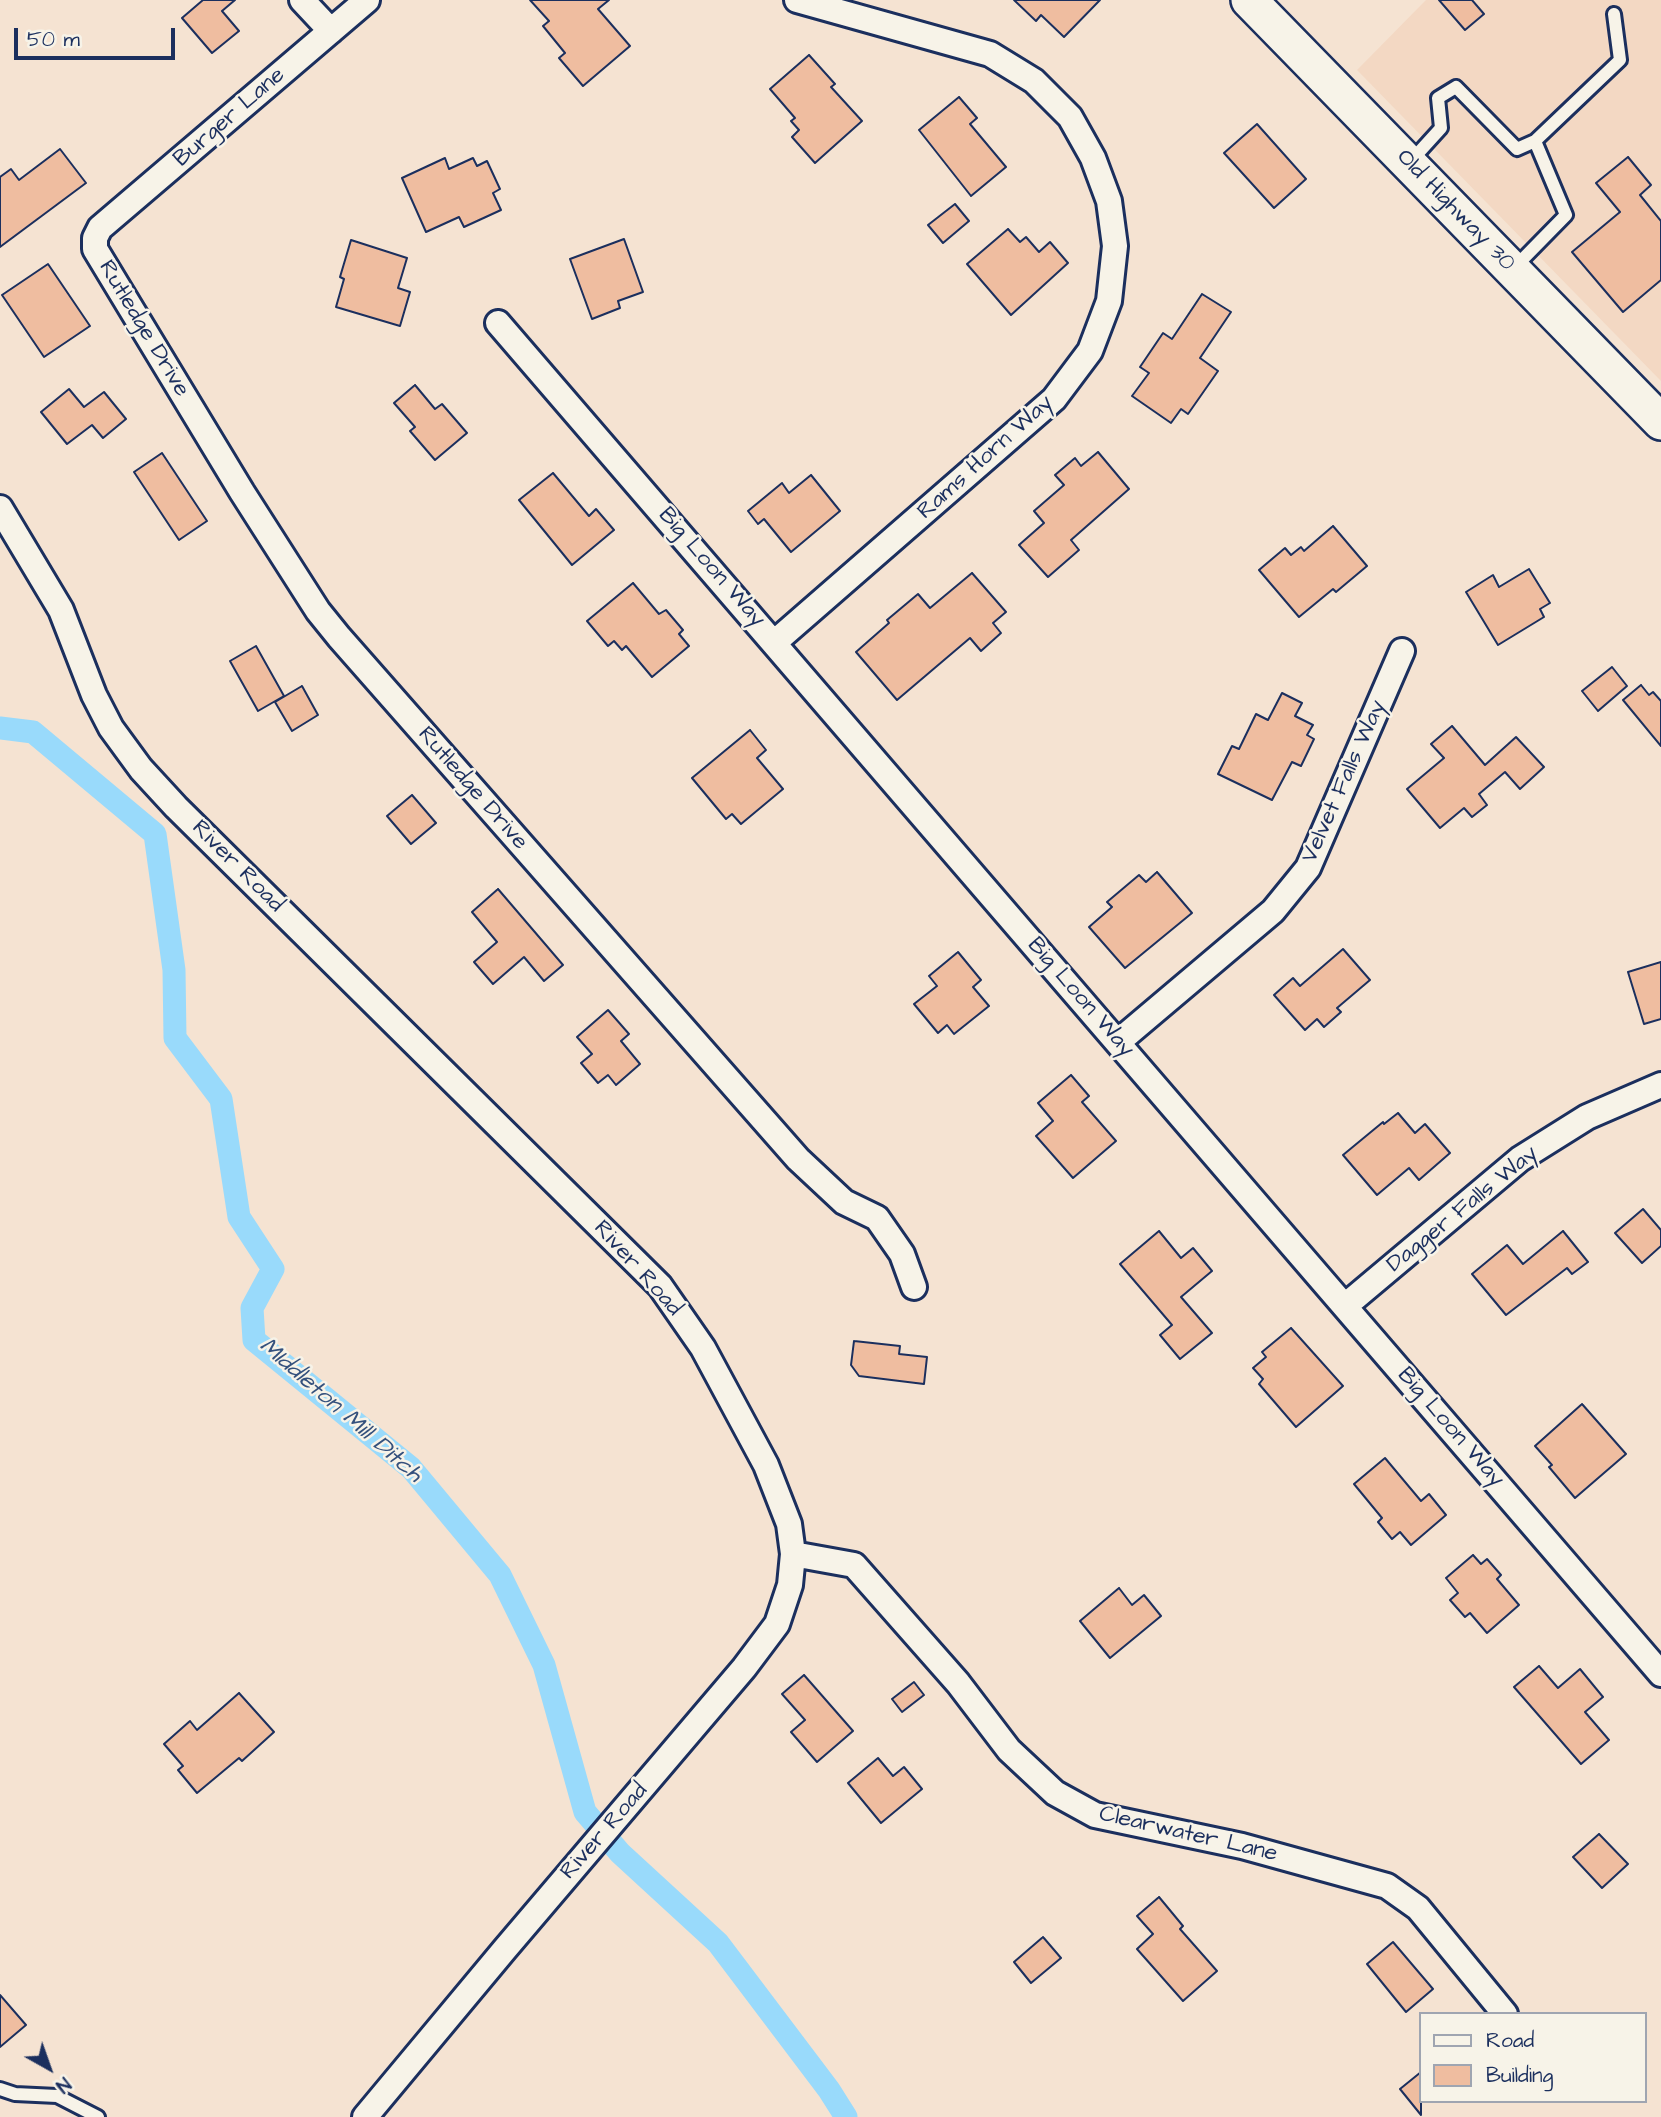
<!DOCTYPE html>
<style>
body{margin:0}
#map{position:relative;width:1661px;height:2117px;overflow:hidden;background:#f5e3d2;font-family:"Architects Daughter",sans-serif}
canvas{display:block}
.legend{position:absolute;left:1419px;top:2012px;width:228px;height:91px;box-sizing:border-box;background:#f7f3e8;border:2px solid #9fa5b1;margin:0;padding:9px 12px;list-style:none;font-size:21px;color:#1b2f5e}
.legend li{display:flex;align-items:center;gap:14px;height:35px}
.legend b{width:35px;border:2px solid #9fa5b1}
.north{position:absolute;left:14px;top:2033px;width:70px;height:70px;-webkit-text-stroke:5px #f7f3e8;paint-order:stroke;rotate:140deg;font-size:19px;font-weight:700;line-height:28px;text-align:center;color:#1b2f5e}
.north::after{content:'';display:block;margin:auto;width:24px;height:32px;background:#1b2f5e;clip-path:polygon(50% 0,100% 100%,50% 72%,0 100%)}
.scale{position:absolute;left:14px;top:28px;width:161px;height:32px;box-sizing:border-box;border:4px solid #1b2f5e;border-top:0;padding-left:9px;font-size:21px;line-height:24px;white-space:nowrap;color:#1b2f5e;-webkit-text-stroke:5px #f7f3e8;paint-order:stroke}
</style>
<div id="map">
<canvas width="1661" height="2117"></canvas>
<ul class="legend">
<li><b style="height:9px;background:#f7f3e8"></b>Road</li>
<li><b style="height:19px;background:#efbda0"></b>Building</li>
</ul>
<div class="north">N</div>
<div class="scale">50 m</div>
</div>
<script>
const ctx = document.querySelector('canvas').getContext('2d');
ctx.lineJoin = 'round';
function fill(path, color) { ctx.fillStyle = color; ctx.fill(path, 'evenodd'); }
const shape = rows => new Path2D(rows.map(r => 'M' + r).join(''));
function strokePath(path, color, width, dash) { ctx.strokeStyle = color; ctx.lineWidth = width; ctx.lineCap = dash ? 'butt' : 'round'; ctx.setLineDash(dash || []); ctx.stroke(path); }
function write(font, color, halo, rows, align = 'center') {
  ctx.font = font + ' "Architects Daughter",sans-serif'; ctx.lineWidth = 5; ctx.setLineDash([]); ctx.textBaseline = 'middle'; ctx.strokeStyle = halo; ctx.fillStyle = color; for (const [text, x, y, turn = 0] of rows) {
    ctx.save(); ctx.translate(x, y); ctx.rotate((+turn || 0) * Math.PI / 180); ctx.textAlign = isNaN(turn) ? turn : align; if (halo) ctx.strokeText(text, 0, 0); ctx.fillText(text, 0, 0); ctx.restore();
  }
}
const built = shape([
 [1426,0,1661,0,1661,381,1357,70]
]);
const canal = shape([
 [0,728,33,732,155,834,174,970,175,1038,221,1099,239,1217,273,1269,252,1308,254,1340,411,1468,500,1575,544,1665,585,1812,620,1853,718,1943,829,2090,846,2117]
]);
const building = shape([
 [203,0,235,0,222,11,239,31,212,53,182,18,203,0],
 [530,0,609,0,598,9,630,46,583,86,559,58,565,53,543,26,549,21,530,0],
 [1014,0,1100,0,1064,37,1041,15,1036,21,1014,0],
 [1439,0,1472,0,1484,14,1465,30,1439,0],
 [809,55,835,84,831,87,862,121,815,163,792,137,799,130,791,121,795,118,770,89,809,55],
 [959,97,977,118,970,124,1006,167,971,196,919,130,959,97],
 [1257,124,1306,179,1274,208,1224,153,1257,124],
 [60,149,86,183,0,247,0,177,11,169,19,180,60,149],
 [1628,157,1651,185,1640,195,1661,221,1661,280,1623,312,1572,252,1620,212,1596,183,1628,157],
 [445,158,449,169,473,158,477,166,487,161,500,189,493,193,501,210,464,227,459,217,426,232,402,178,445,158],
 [955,204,969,221,943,243,928,225,955,204],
 [1008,229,1020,242,1026,237,1039,252,1050,242,1068,263,1011,315,967,264,1008,229],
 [624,239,643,292,618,301,620,308,592,319,570,259,624,239],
 [351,240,407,258,398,288,410,292,400,326,336,307,344,279,340,277,351,240],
 [48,264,90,326,44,357,2,295,48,264],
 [1202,294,1231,312,1200,358,1218,371,1188,414,1181,409,1171,423,1132,396,1149,373,1140,367,1163,333,1172,339,1202,294],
 [415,385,435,409,442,404,467,433,435,460,410,431,415,427,394,403,415,385],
 [69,389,84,407,104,392,126,419,103,438,92,425,67,444,41,412,69,389],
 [1098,452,1129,489,1071,540,1079,550,1048,577,1019,545,1044,523,1034,511,1064,485,1055,475,1075,458,1081,466,1098,452],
 [162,453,207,521,179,540,134,472,162,453],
 [553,473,589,516,596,509,614,530,572,565,519,500,553,473],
 [811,475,840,511,791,552,764,519,758,524,748,511,782,483,789,493,811,475],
 [1333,526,1367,566,1336,592,1333,589,1299,617,1259,570,1285,548,1291,555,1301,547,1304,551,1333,526],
 [1529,569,1550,603,1540,609,1544,617,1498,645,1466,592,1493,575,1499,587,1529,569],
 [972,573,1006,612,993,623,1001,633,981,651,970,638,897,700,856,652,889,623,887,620,918,594,930,608,972,573],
 [633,583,659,614,666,610,683,630,679,634,689,646,652,677,626,646,622,650,614,641,608,646,587,621,633,583],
 [256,646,284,696,258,711,230,661,256,646],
 [1612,667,1627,686,1598,711,1582,691,1612,667],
 [1641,685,1649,695,1653,692,1661,701,1661,746,1623,700,1641,685],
 [302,686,318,715,292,731,275,702,302,686],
 [1282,693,1302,703,1295,716,1313,725,1307,735,1314,739,1301,766,1292,762,1272,800,1218,774,1232,746,1239,749,1256,714,1268,720,1282,693],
 [1452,726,1485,765,1516,737,1544,767,1520,789,1505,772,1479,794,1487,805,1472,817,1464,808,1440,828,1407,789,1444,758,1431,744,1452,726],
 [750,730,766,750,757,758,783,789,741,824,732,814,726,819,692,778,750,730],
 [412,795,436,823,411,844,387,816,412,795],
 [1157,872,1192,913,1125,968,1089,927,1112,907,1107,902,1139,875,1146,882,1157,872],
 [498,889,563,965,544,981,524,957,493,984,474,962,497,942,472,912,498,889],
 [1343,949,1370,980,1337,1008,1341,1012,1324,1027,1317,1019,1305,1030,1274,995,1293,978,1300,986,1343,949],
 [958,952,981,980,973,987,989,1006,954,1034,947,1025,938,1033,914,1004,937,986,929,976,958,952],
 [1661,962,1661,1019,1644,1024,1628,972,1661,962],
 [608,1010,629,1034,621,1041,640,1064,616,1085,608,1075,598,1083,581,1063,592,1054,577,1037,608,1010],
 [1071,1075,1089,1096,1082,1102,1116,1141,1073,1178,1036,1136,1053,1121,1038,1103,1071,1075],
 [1398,1113,1415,1133,1425,1124,1450,1153,1419,1180,1409,1168,1377,1195,1343,1155,1383,1122,1384,1124,1398,1113],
 [1643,1209,1661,1230,1661,1246,1642,1263,1615,1233,1643,1209],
 [1159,1231,1181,1258,1193,1248,1212,1271,1181,1297,1212,1333,1180,1359,1160,1335,1172,1325,1120,1264,1159,1231],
 [1563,1231,1588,1262,1572,1274,1567,1268,1506,1315,1472,1274,1507,1245,1523,1264,1563,1231],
 [1291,1328,1343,1386,1296,1427,1259,1384,1263,1379,1253,1368,1266,1357,1262,1352,1291,1328],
 [854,1341,900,1346,899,1354,927,1357,924,1384,859,1376,851,1365,854,1341],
 [1582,1404,1626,1454,1575,1498,1549,1467,1552,1465,1535,1446,1582,1404],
 [1385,1458,1421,1501,1429,1494,1446,1515,1411,1545,1400,1532,1392,1539,1378,1522,1382,1518,1354,1484,1385,1458],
 [1473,1555,1481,1564,1487,1559,1501,1575,1497,1579,1519,1605,1487,1633,1470,1613,1465,1617,1450,1600,1458,1593,1446,1578,1473,1555],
 [1119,1588,1132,1605,1144,1595,1161,1616,1110,1658,1080,1621,1119,1588],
 [1539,1666,1558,1688,1580,1669,1603,1697,1585,1712,1609,1740,1581,1764,1514,1687,1539,1666],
 [804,1675,853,1731,817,1762,791,1732,805,1720,782,1694,804,1675],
 [914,1682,924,1695,902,1712,892,1699,914,1682],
 [239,1693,274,1732,242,1761,239,1758,197,1793,178,1770,183,1766,164,1744,190,1721,197,1730,239,1693],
 [878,1758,893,1776,904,1767,922,1789,881,1823,848,1783,878,1758],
 [1599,1834,1628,1864,1602,1888,1573,1857,1599,1834],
 [1159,1897,1183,1926,1180,1929,1217,1971,1183,2001,1137,1949,1153,1934,1137,1916,1159,1897],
 [1043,1937,1061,1958,1031,1983,1014,1962,1043,1937],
 [1393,1942,1433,1989,1406,2012,1367,1964,1393,1942],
 [0,1995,26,2025,0,2047,0,1995],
 [1421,2072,1421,2115,1400,2089,1421,2072]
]);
const lane = shape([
 [1411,161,1441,128,1438,98,1456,87,1517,149,1535,141],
 [1515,267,1566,215,1535,141,1620,60,1614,14],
 [0,2089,15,2094,57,2096,98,2117]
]);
const street = shape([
 [302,0,331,31],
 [367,0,100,228,95,238,95,249,242,492,318,611,339,637,798,1159,844,1202,877,1218,902,1254,914,1287],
 [498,323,1661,1674],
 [0,508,61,610,94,695,111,728,141,769,176,807,660,1286,703,1348,766,1465,789,1524,793,1554,790,1585,777,1624,744,1668,505,1949,365,2117],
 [775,642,1054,399,1090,351,1109,301,1115,246,1109,201,1093,158,1070,117,1034,81,990,54,797,0],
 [1118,1042,1273,911,1308,868,1402,651],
 [1345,1306,1520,1159,1587,1117,1661,1085],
 [793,1554,854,1565,958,1683,1009,1750,1055,1793,1095,1815,1242,1846,1387,1886,1418,1908,1505,2014]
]);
const secondary = shape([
 [1249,0,1661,422]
]);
const streetNames = [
 ["Burger Lane",230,118,-41],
 ["Old Highway 30",1455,211,46],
 ["Rutledge Drive",143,329,59],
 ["Rams Horn Way",986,458,-42],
 ["Big Loon Way",711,568,49],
 ["Velvet Falls Way",1345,782,-66],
 ["Rutledge Drive",472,789,49],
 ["River Road",237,867,45],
 ["Big Loon Way",1080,998,49],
 ["Dagger Falls Way",1463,1210,-39],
 ["River Road",637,1269,48],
 ["Big Loon Way",1450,1428,49],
 ["River Road",605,1832,-49],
 ["Clearwater Lane",1188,1835,13]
];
const waterNames = [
 ["MIddleton Mill Ditch",340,1411,41]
];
fill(built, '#f3d8c3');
strokePath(canal, '#99dafb', 23);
fill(building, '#efbda0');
strokePath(building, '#1b2f5e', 2);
strokePath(lane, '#1b2f5e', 18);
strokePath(street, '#1b2f5e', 30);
strokePath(secondary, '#1b2f5e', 40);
strokePath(lane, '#f7f3e8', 12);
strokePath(street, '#f7f3e8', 24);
strokePath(secondary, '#f7f3e8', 35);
write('23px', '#1b2f5e', '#f7f3e8', streetNames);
write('italic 24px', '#34517d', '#f7f3e8', waterNames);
</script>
